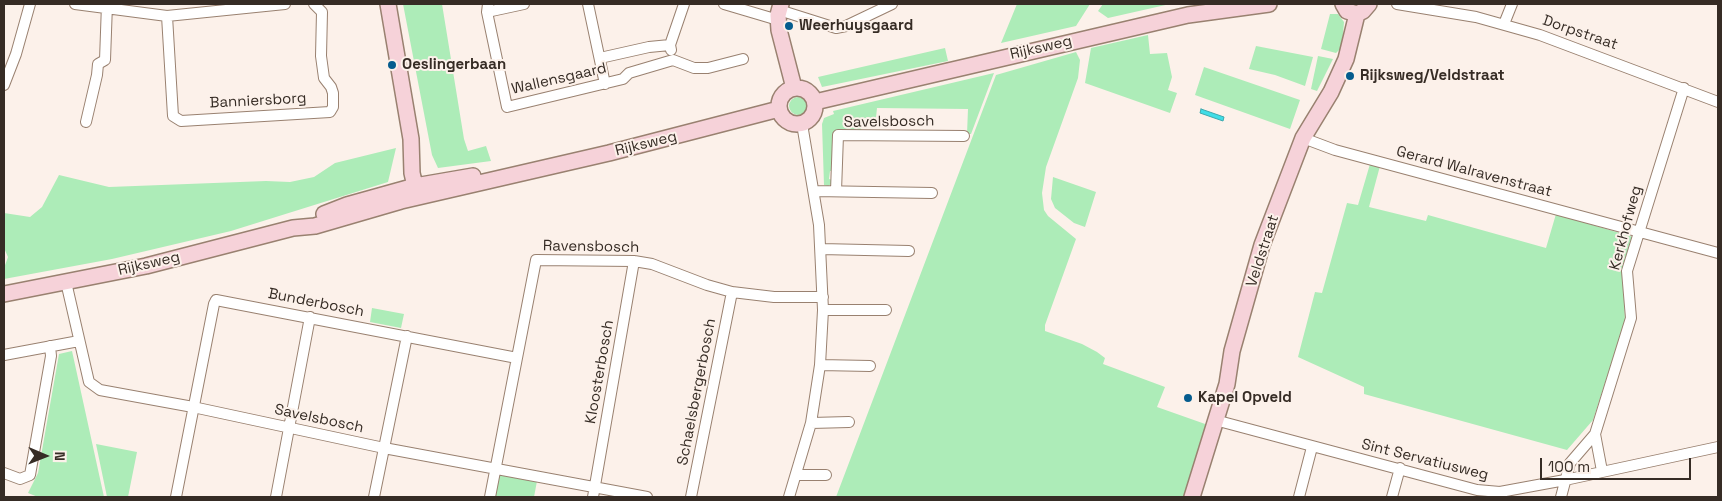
<!DOCTYPE html>
<style>
body{margin:0}
#map{position:relative;width:1722px;height:501px;overflow:hidden;background:#fcf1ea;font-family:"Space Grotesk",sans-serif}
canvas{display:block}
.frame{position:absolute;inset:0;border:5px solid #362c25;pointer-events:none}
.north{position:absolute;left:20px;top:431px;width:50px;height:50px;-webkit-text-stroke:4px #fcf1ea;paint-order:stroke;rotate:91deg;font-size:14px;font-weight:700;line-height:20px;text-align:center;color:#362c25}
.north::after{content:'';display:block;margin:auto;width:18px;height:22px;background:#362c25;clip-path:polygon(50% 0,100% 100%,50% 72%,0 100%)}
.scale{position:absolute;left:1540px;top:458px;width:151px;height:22px;box-sizing:border-box;border:2px solid #362c25;border-top:0;padding-left:6px;font-size:15px;line-height:18px;white-space:nowrap;color:#362c25;-webkit-text-stroke:4px #fcf1ea;paint-order:stroke}
</style>
<div id="map">
<canvas width="1722" height="501"></canvas>
<div class="frame"></div>
<div class="north">N</div>
<div class="scale">100 m</div>
</div>
<script>
const ctx = document.querySelector('canvas').getContext('2d');
ctx.lineJoin = 'round';
function fill(path, color) { ctx.fillStyle = color; ctx.fill(path, 'evenodd'); }
const shape = rows => new Path2D(rows.map(r => 'M' + r).join(''));
function strokePath(path, color, width, dash) { ctx.strokeStyle = color; ctx.lineWidth = width; ctx.lineCap = dash ? 'butt' : 'round'; ctx.setLineDash(dash || []); ctx.stroke(path); }
function write(font, color, halo, rows, align = 'center') {
  ctx.font = font + ' "Space Grotesk",sans-serif'; ctx.lineWidth = 4; ctx.setLineDash([]); ctx.textBaseline = 'middle'; ctx.strokeStyle = halo; ctx.fillStyle = color; for (const [text, x, y, turn = 0] of rows) {
    ctx.save(); ctx.translate(x, y); ctx.rotate((+turn || 0) * Math.PI / 180); ctx.textAlign = isNaN(turn) ? turn : align; if (halo) ctx.strokeText(text, 0, 0); ctx.fillText(text, 0, 0); ctx.restore();
  }
}
const green = shape([
 [403,4,442,4,464,139,468,151,486,146,491,161,438,168,432,155],
 [1017,4,1090,4,1076,26,1001,43],
 [1103,4,1170,4,1108,18,1098,11],
 [1330,14,1338,14,1344,22,1342,47,1336,53,1321,49],
 [1148,35,1150,54,1167,53,1172,77,1168,90,1177,93,1170,113,1085,83,1091,48],
 [1256,46,1313,57,1305,86,1275,75,1249,69],
 [945,48,948,61,822,87,818,77],
 [1076,52,1080,60,1078,78,1046,167,1042,193,1044,210,1048,216,1076,239,1045,325,1045,331,1082,344,1097,352,1105,358,1103,364,1165,387,1157,407,1208,425,1188,497,836,497,996,75],
 [1318,56,1333,59,1317,91,1311,89],
 [1204,67,1300,100,1290,129,1195,95],
 [994,73,971,134,967,134,968,109,877,108,876,118,861,118,861,132,834,131,833,171,830,171,829,179,833,180,833,183,828,186,824,185,822,124,824,118,834,114,833,111],
 '789 106a9 9 0 1 1 18 0a9 9 0 1 1-18 0Z',
 [396,148,388,182,231,231,112,259,4,279,4,268,8,257,4,248,4,213,30,217,42,207,59,175,109,187,266,181,290,182,314,177,335,163],
 [1370,164,1380,166,1369,207,1426,221,1428,215,1546,248,1556,214,1633,237,1623,271,1625,321,1593,420,1567,450,1364,394,1364,387,1298,357,1315,292,1322,293,1347,203,1358,205],
 [1053,177,1096,192,1085,227,1074,223,1055,208,1051,199],
 [372,308,404,314,401,328,370,322],
 [72,351,104,497,38,497,28,493,38,473,59,354],
 [96,444,137,452,128,497,107,497],
 [499,473,537,481,534,497,494,497]
]);
const water = shape([
 [1201,109,1224,117,1223,121,1200,113,1201,109]
]);
const street = shape([
 [75,4,167,16,285,4],
 [488,4,487,12,507,107,623,79,629,73,673,60,694,68,708,68,743,59],
 [588,4,605,84],
 [724,4,778,20],
 [1397,4,1476,17,1540,35,1718,102],
 [779,10,836,28,846,26,892,4],
 [487,12,524,4],
 [167,16,173,116,181,121,330,112,333,107,333,93,331,87,324,78,321,56,322,12,314,4],
 [1504,24,1512,4],
 [671,50,670,45,684,4],
 [600,58,649,47,670,45],
 [4,85,16,54,30,4],
 [86,122,97,75,98,64,105,60,107,4],
 [1303,138,1335,150,1718,253],
 [815,191,932,193],
 [836,191,838,135,964,136],
 [821,249,909,251],
 [66,282,89,382,100,390,193,407,384,448,647,497],
 [823,310,886,310],
 [4,355,79,341],
 [820,365,870,366],
 [1215,420,1477,490,1500,492,1565,480,1718,447],
 [811,423,849,422],
 [1595,434,1602,471],
 [4,473,20,479,30,475,51,356,50,346],
 [797,475,826,475],
 [176,497,214,304,216,300,517,358],
 [276,497,310,317],
 [374,497,407,336],
 [490,497,536,260,634,261,652,264,707,285,732,292,774,297,823,297],
 [593,497,634,261],
 [691,497,732,292],
 [789,497,811,423,820,365,823,310,819,225,802,124],
 [1299,497,1312,447],
 [1392,497,1400,468],
 [1561,497,1570,463,1595,434,1631,318,1627,271,1684,88]
]);
const secondary = shape([
 [388,4,411,139,412,173,415,186,420,193],
 [781,4,778,15,779,30,794,88],
 [1343,4,1347,11,1357,14,1363,11,1369,4],
 '779 106a18 18 0 1 1 36 0a18 18 0 1 1-36 0Z',
 [815,102,1188,15,1269,4],
 [324,214,347,205,415,186,473,176],
 [4,294,146,266,293,228,315,226,401,201,609,153,779,109],
 [1192,497,1227,384,1232,351,1262,245,1303,138,1331,92,1346,59,1357,14]
]);
const markers = [
 [789,26,5,"#055c8e"],
 [392,65,5,"#055c8e"],
 [1350,76,5,"#055c8e"],
 [1188,398,5,"#055c8e"]
];
const poiNames = [
 ["Weerhuysgaard",799,26],
 ["Oeslingerbaan",402,65],
 ["Rijksweg/Veldstraat",1360,76],
 ["Kapel Opveld",1198,398]
];
const streetNames = [
 ["Dorpstraat",1580,33,19],
 ["Rijksweg",1041,48,-13],
 ["Wallensgaard",559,79,-13],
 ["Banniersborg",258,101,-3],
 ["Savelsbosch",889,122,-1],
 ["Rijksweg",646,144,-14],
 ["Gerard Walravenstraat",1474,172,15],
 ["Kerkhofweg",1626,228,-75],
 ["Ravensbosch",591,247,1],
 ["Veldstraat",1263,251,-72],
 ["Rijksweg",149,264,-13],
 ["Bunderbosch",316,303,11],
 ["Kloosterbosch",600,372,-80],
 ["Schaelsbergerbosch",697,392,-79],
 ["Savelsbosch",319,419,12],
 ["Sint Servatiusweg",1425,460,14]
];
fill(green, '#adecb8');
fill(water, '#3fdde7');
strokePath(water, '#3ca8ad', 1);
strokePath(street, '#998170', 12);
strokePath(secondary, '#998170', 18);
strokePath(street, '#fff', 10);
strokePath(secondary, '#f6d2d9', 15);
for (const [x, y, r, color] of markers) { const dot = new Path2D(); dot.arc(x, y, r, 0, 2 * Math.PI); ctx.fillStyle = color; ctx.fill(dot); strokePath(dot, '#fcf1ea', 2); }
write('bold 15px', '#362c25', '#fcf1ea', poiNames, 'left');
write('15px', '#362c25', '#fcf1ea', streetNames);
</script>
